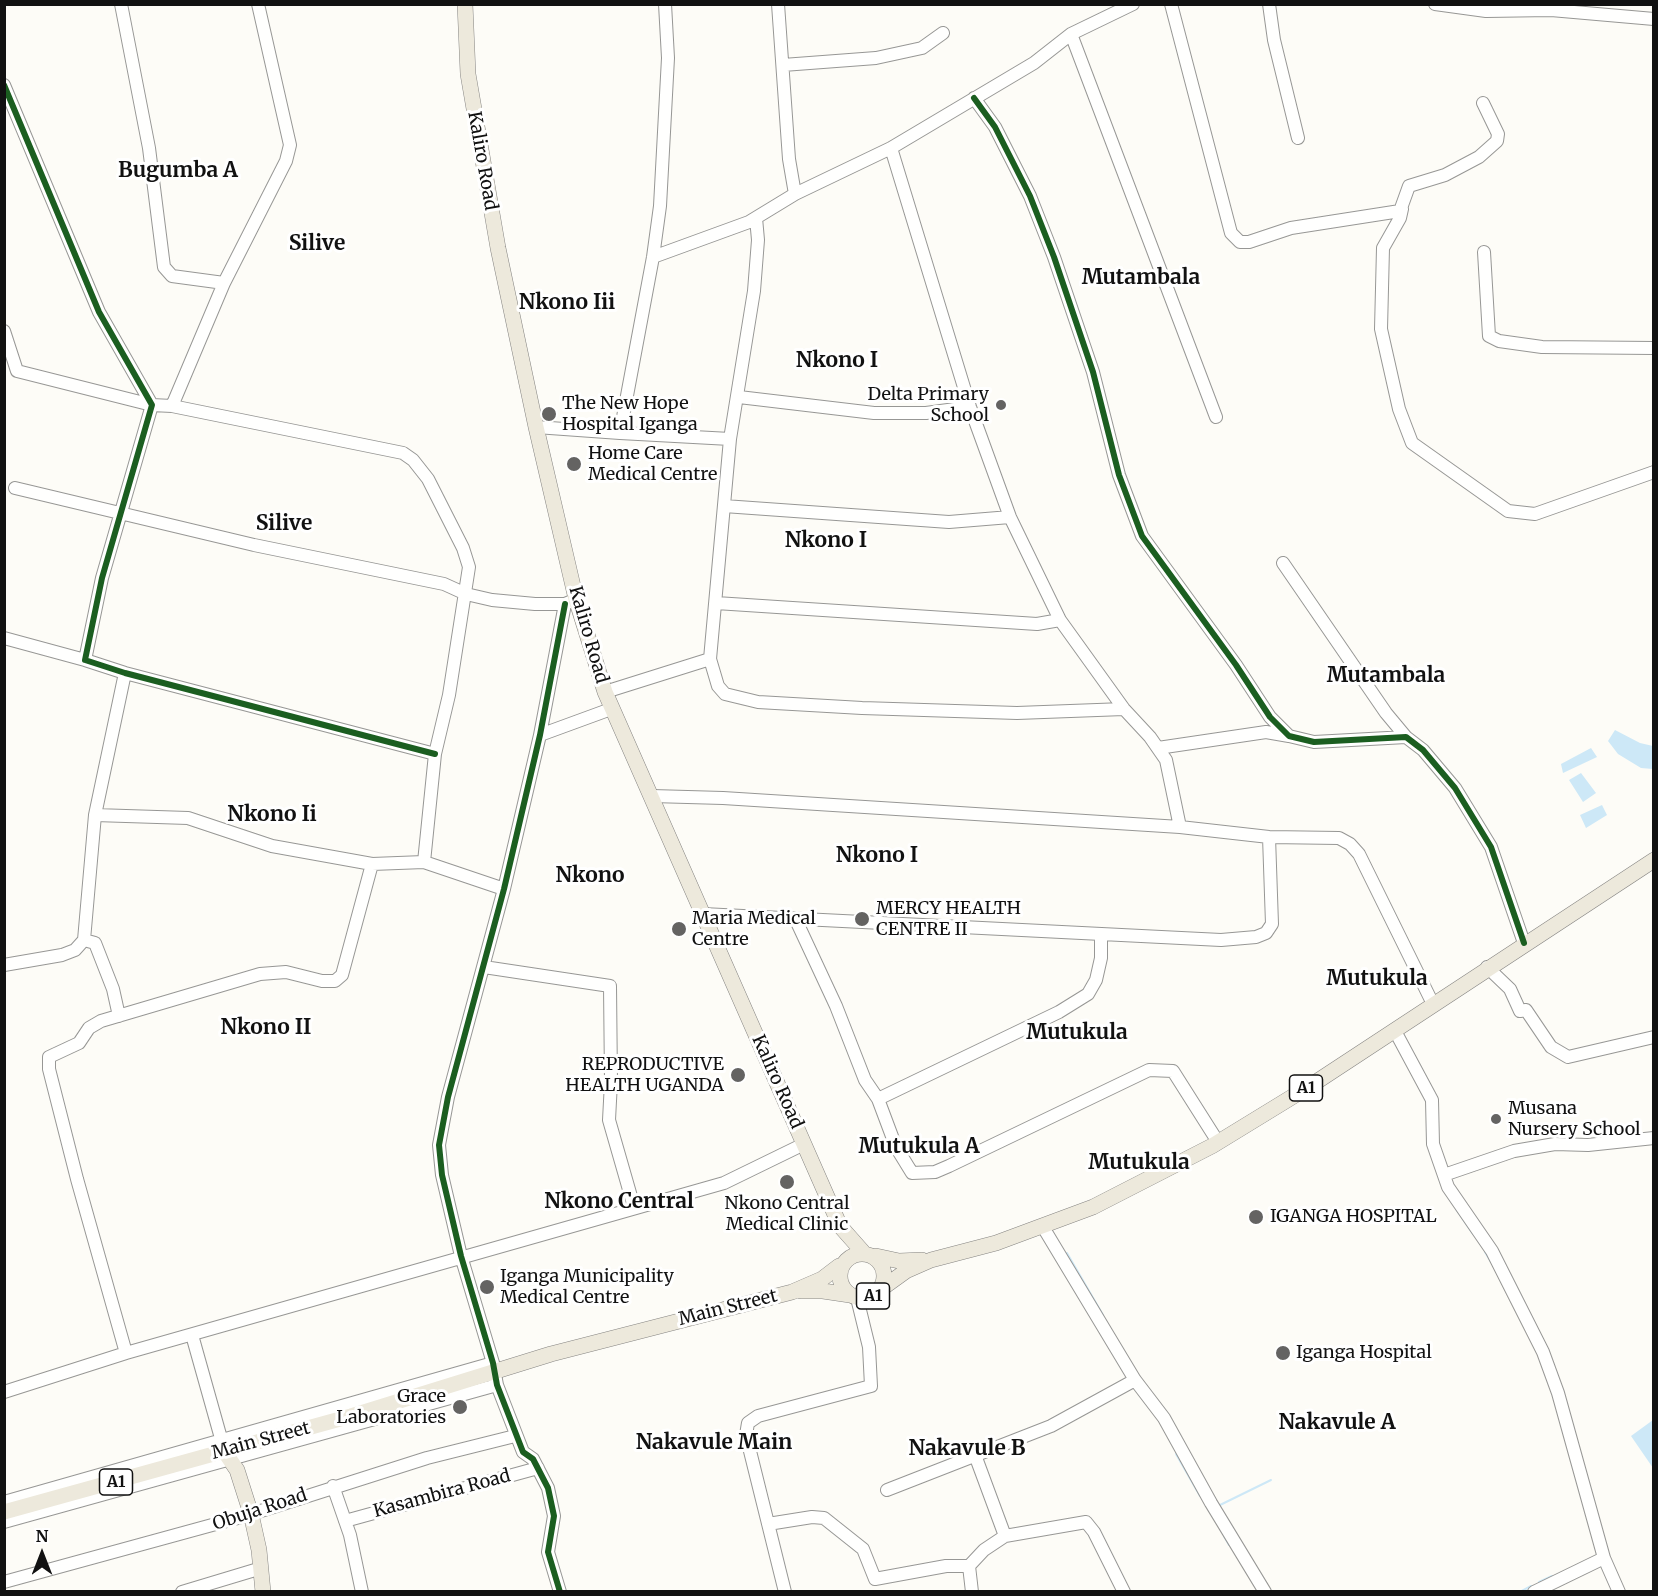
<!DOCTYPE html>
<style>
body{margin:0}
#map{position:relative;width:1658px;height:1596px;overflow:hidden;background:#fdfcf7;font-family:Merriweather,serif}
canvas{display:block}
.frame{position:absolute;inset:0;border:6px solid #111;pointer-events:none}
.north{position:absolute;left:12px;top:1524px;width:60px;height:60px;-webkit-text-stroke:4px #fff;paint-order:stroke;rotate:0deg;font-size:16px;font-weight:700;line-height:24px;text-align:center;color:#111}
.north::after{content:'';display:block;margin:auto;width:21px;height:27px;background:#111;clip-path:polygon(50% 0,100% 100%,50% 72%,0 100%)}
</style>
<div id="map">
<canvas width="1658" height="1596"></canvas>
<div class="frame"></div>
<div class="north">N</div>
</div>
<script>
const ctx = document.querySelector('canvas').getContext('2d');
ctx.lineJoin = 'round';
function fill(path, color) { ctx.fillStyle = color; ctx.fill(path, 'evenodd'); }
const shape = rows => new Path2D(rows.map(r => 'M' + r).join(''));
function strokePath(path, color, width, dash) { ctx.strokeStyle = color; ctx.lineWidth = width; ctx.lineCap = dash ? 'butt' : 'round'; ctx.setLineDash(dash || []); ctx.stroke(path); }
function write(font, color, halo, rows, align = 'center') {
  ctx.font = font + ' Merriweather,serif'; ctx.lineWidth = 6; ctx.setLineDash([]); ctx.textBaseline = 'middle'; ctx.strokeStyle = halo; ctx.fillStyle = color; for (const [text, x, y, turn = 0] of rows) {
    ctx.save(); ctx.translate(x, y); ctx.rotate((+turn || 0) * Math.PI / 180); ctx.textAlign = isNaN(turn) ? turn : align; if (halo) ctx.strokeText(text, 0, 0); ctx.fillText(text, 0, 0); ctx.restore();
  }
}
const water = shape([
 [1615,730,1640,743,1653,746,1653,769,1641,768,1618,754,1608,741],
 [1591,748,1597,757,1563,773,1561,764],
 [1581,773,1596,793,1583,802,1569,780],
 [1602,805,1607,815,1586,828,1580,815],
 [1653,1420,1653,1468,1631,1436]
]);
const stream = shape([
 [1456,1209,1473,1234],
 [1485,1252,1491,1262],
 [1067,1253,1103,1315],
 [1176,1454,1200,1496],
 [1218,1506,1271,1480],
 [1224,1536,1229,1545],
 [1539,1582,1552,1576],
 [1520,1592,1531,1586]
]);
const minor = shape([
 [121,4,149,148,164,267,172,276,224,283],
 [778,4,789,159,795,194],
 [1171,4,1231,233,1240,242,1249,242,1291,228,1400,211,1409,186,1445,175,1479,157,1497,141,1498,134,1483,103],
 [1269,4,1274,40,1298,138],
 [1435,4,1486,11,1551,10,1654,19],
 [1071,34,1216,417],
 [783,65,876,58,922,48,943,33],
 [4,85,99,312,152,405,102,578,85,660,125,673,435,754],
 [974,98,995,127,1030,196,1054,257,1093,372,1119,475,1142,536,1236,665,1270,717,1289,736,1314,742,1406,737,1423,750,1455,788,1491,847,1524,943],
 [891,148,970,407,1010,517,1060,620,1124,709,1150,737,1166,760,1180,827],
 [1402,209,1400,218,1383,248,1381,329,1399,409,1412,443,1508,511,1535,514,1654,472],
 [756,218,758,240,754,291,730,439,710,659,718,686,725,694,758,702,862,708,1017,713,1124,709],
 [1484,252,1489,336,1499,341,1542,347,1654,348],
 [653,257,749,222,795,194,891,148,1034,63,1071,34,1133,4],
 [4,331,17,371,152,405,172,406,403,453,413,460,428,479,463,548,469,567,449,695,435,754,424,862],
 [739,397,874,413,926,413,970,407],
 [172,406,224,283,286,161,290,145,258,4],
 [536,427,620,433,653,257,660,206,668,58,665,4],
 [620,433,730,439],
 [15,488,254,545,444,584,466,594,492,600,535,604,565,604,572,601],
 [724,506,949,522,1010,517],
 [1283,563,1386,713,1406,737],
 [716,603,1037,624,1060,620],
 [4,638,85,660],
 [605,692,710,659],
 [540,735,611,709],
 [1158,748,1266,732,1289,736],
 [652,796,723,798,1180,827,1269,837,1339,838,1350,844,1359,854,1433,1004],
 [95,815,188,818,272,846,372,864,424,862,504,889],
 [703,914,1221,940,1256,937,1266,933,1272,924,1269,837],
 [795,918,836,1006,865,1080,878,1099,1059,1012,1088,994,1096,980,1101,958,1101,934],
 [84,940,95,943,113,989,119,1016],
 [4,965,62,955,75,950,84,940,95,815,125,673],
 [484,967,610,986,611,1082,609,1120,634,1207],
 [1487,967,1510,989,1520,1011,1526,1010,1551,1047,1568,1057,1654,1037],
 [1395,1031,1432,1100,1433,1144,1448,1187,1492,1251,1543,1352,1558,1393,1604,1558],
 [878,1099,896,1147,912,1173,935,1172,949,1166,1149,1070,1173,1071,1218,1142],
 [1444,1175,1514,1151,1555,1144,1588,1145,1654,1138],
 [1043,1227,1135,1380,1164,1418,1211,1503,1265,1592],
 [192,1335,224,1449],
 [126,1353,77,1179,49,1069,49,1057,79,1043,89,1028,101,1021,260,974,286,972,322,981,335,981,342,975,372,864],
 [4,1392,126,1353,724,1183,804,1144],
 [975,1455,1005,1536],
 [333,1486,350,1535,362,1592],
 [887,1490,1051,1426,1135,1380],
 [4,1502,493,1363],
 [345,1521,538,1468],
 [4,1522,497,1385],
 [768,1524,812,1517,824,1518,863,1549,875,1579,946,1566,969,1566],
 [4,1582,245,1516,427,1458,515,1436],
 [182,1592,255,1570],
 [560,1592,548,1552,554,1516,548,1488,533,1459,523,1452,497,1385,493,1363,461,1256,442,1175,439,1145,448,1097,504,889,540,735,565,604],
 [785,1592,746,1435,748,1423,758,1416,871,1386,869,1347,857,1298],
 [972,1592,969,1566,984,1550,1005,1536,1086,1522,1094,1532,1124,1592],
 [1534,1592,1604,1558,1619,1592]
]);
const major = shape([
 [465,4,468,74,498,248,536,427,576,599,605,692,840,1226,863,1252],
 '840 1276a22 22 0 1 1 44 0a22 22 0 1 1-44 0Z',
 [876,1256,899,1261,922,1260],
 [881,1289,906,1271,931,1260,996,1243,1093,1207,1212,1146,1310,1086,1654,860],
 [801,1291,823,1291,850,1295],
 [224,1451,237,1470,251,1514,259,1550,263,1592],
 [4,1512,351,1416,551,1354,792,1292,822,1279,839,1266]
]);
const cycleway = shape([
 [4,85,99,312,152,405,102,578,85,660,125,673,435,754],
 [974,98,995,127,1030,196,1054,257,1093,372,1119,475,1142,536,1236,665,1270,717,1289,736,1314,742,1406,737,1423,750,1455,788,1491,847,1524,943],
 [560,1592,548,1552,554,1516,548,1488,533,1459,523,1452,497,1385,493,1363,461,1256,442,1175,439,1145,448,1097,504,889,540,735,565,604]
]);
const markers = [
 [1001,405,6,"#646362"],
 [549,414,8,"#646362"],
 [574,464,8,"#646362"],
 [862,919,8,"#646362"],
 [679,929,8,"#646362"],
 [738,1075,8,"#646362"],
 [1496,1119,6,"#646362"],
 [787,1182,8,"#646362"],
 [1256,1217,8,"#646362"],
 [487,1287,8,"#646362"],
 [1283,1353,8,"#646362"],
 [460,1407,8,"#646362"]
];
const shields = [
 [1306,1088,33],
 [873,1296,33],
 [116,1482,33]
];
const shieldNames = [
 ["A1",1306,1088],
 ["A1",873,1296],
 ["A1",116,1482]
];
const streetNames = [
 ["Kaliro Road",482,161,80],
 ["Kaliro Road",588,635,74],
 ["Kaliro Road",777,1082,66],
 ["Main Street",728,1308,-14],
 ["Main Street",261,1441,-15],
 ["Kasambira Road",442,1494,-15],
 ["Obuja Road",260,1510,-18]
];
const poiNames = [
 ["Delta Primary",989,395,"right"],
 ["School",989,416,"right"],
 ["The New Hope",562,404],
 ["Hospital Iganga",562,425],
 ["Home Care",588,454],
 ["Medical Centre",588,475],
 ["MERCY HEALTH",876,909],
 ["CENTRE II",876,930],
 ["Maria Medical",692,919],
 ["Centre",692,940],
 ["REPRODUCTIVE",724,1065,"right"],
 ["HEALTH UGANDA",724,1086,"right"],
 ["Musana",1508,1109],
 ["Nursery School",1508,1130],
 ["Nkono Central",787,1204,"center"],
 ["Medical Clinic",787,1225,"center"],
 ["IGANGA HOSPITAL",1270,1217],
 ["Iganga Municipality",500,1277],
 ["Medical Centre",500,1298],
 ["Iganga Hospital",1296,1353],
 ["Grace",446,1397,"right"],
 ["Laboratories",446,1418,"right"]
];
const quarterNames = [
 ["Bugumba A",178,171],
 ["Silive",317,244],
 ["Mutambala",1141,278],
 ["Nkono Iii",567,303],
 ["Nkono I",837,361],
 ["Silive",284,524],
 ["Nkono I",826,541],
 ["Mutambala",1386,676],
 ["Nkono Ii",272,815],
 ["Nkono I",877,856],
 ["Nkono",590,876],
 ["Mutukula",1377,979],
 ["Nkono II",266,1028],
 ["Mutukula",1077,1033],
 ["Mutukula A",919,1147],
 ["Mutukula",1139,1163],
 ["Nkono Central",619,1202],
 ["Nakavule A",1337,1423],
 ["Nakavule Main",714,1443],
 ["Nakavule B",967,1449]
];
fill(water, '#cde8f7');
strokePath(stream, '#cde8f7', 2);
strokePath(minor, '#979795', 14);
strokePath(major, '#858482', 16);
strokePath(minor, '#fffffe', 12);
strokePath(major, '#ede9dc', 15);
strokePath(cycleway, '#1b5e20', 6);
for (const [x, y, r, color] of markers) { const dot = new Path2D(); dot.arc(x, y, r, 0, 2 * Math.PI); ctx.fillStyle = color; ctx.fill(dot); strokePath(dot, '#fff', 2); }
for (const [x, y, w] of shields) { const box = new Path2D(); box.roundRect(x - w / 2, y - 13, w, 26, 4.5); ctx.fillStyle = '#fff'; ctx.fill(box); strokePath(box, '#111', 1.5); }
write('bold 16px', '#111', null, shieldNames);
write('18px', '#111', '#fff', streetNames);
write('18px', '#111', '#fff', poiNames, 'left');
write('bold 21px', '#111', '#fff', quarterNames);
</script>
